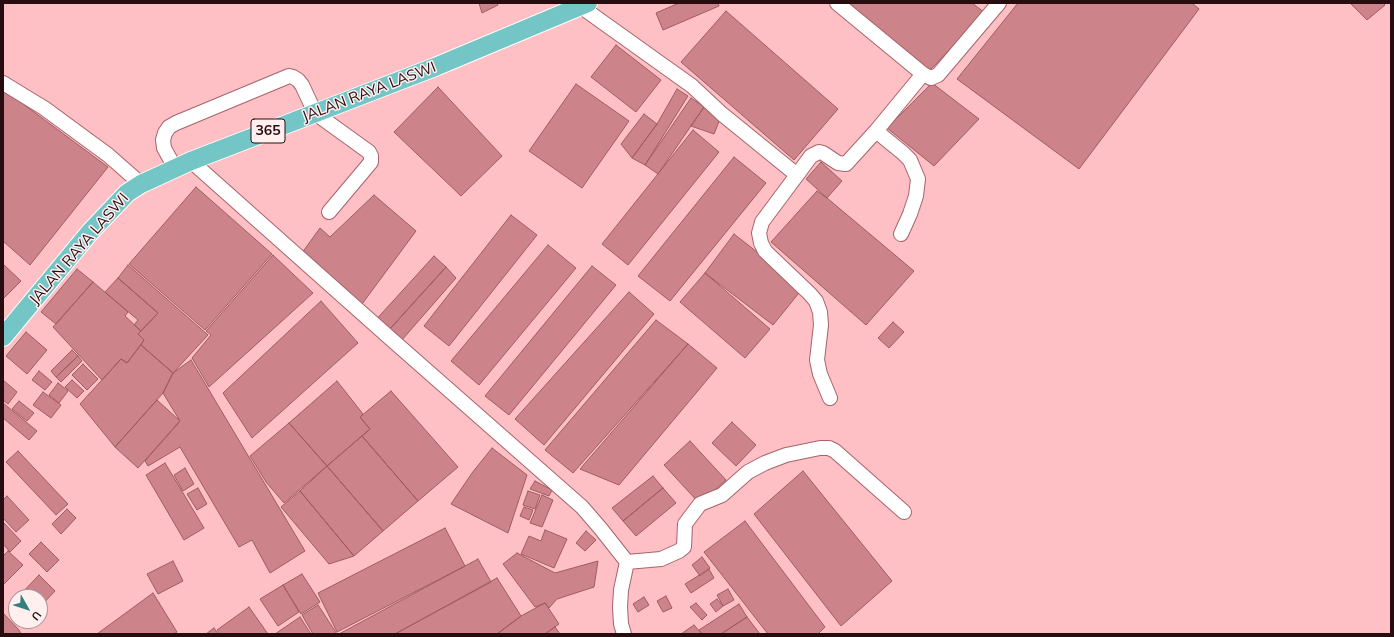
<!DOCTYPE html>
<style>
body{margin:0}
#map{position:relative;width:1394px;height:637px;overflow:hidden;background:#fec0c4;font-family:Mulish,sans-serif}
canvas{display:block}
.frame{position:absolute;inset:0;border:4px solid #280d10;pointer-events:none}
.north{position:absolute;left:8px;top:589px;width:40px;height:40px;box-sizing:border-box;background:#ffefef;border:1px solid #a99596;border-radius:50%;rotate:129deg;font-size:11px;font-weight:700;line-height:16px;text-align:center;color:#280d10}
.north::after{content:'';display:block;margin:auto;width:14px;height:18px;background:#367f7e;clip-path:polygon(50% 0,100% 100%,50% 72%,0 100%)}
</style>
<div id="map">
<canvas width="1394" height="637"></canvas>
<div class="frame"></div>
<div class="north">U</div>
</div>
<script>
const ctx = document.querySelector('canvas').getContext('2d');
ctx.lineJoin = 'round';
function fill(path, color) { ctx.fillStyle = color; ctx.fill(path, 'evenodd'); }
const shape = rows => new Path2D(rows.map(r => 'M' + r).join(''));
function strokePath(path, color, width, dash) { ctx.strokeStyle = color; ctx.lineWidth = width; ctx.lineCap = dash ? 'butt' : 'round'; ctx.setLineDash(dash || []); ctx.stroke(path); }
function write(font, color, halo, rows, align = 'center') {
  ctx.font = font + ' Mulish,sans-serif'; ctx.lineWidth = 3; ctx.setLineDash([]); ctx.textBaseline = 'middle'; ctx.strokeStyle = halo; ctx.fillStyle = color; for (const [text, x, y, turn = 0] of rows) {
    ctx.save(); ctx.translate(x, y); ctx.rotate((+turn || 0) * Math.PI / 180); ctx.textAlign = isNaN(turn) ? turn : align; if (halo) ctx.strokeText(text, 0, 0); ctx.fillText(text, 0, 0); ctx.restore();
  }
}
const building = shape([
 [479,3,497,3,498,5,482,13,479,3],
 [679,3,718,3,719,6,663,30,656,13,679,3],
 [840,3,972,3,985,13,929,71,840,3],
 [1018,3,1192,3,1199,9,1079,169,957,79,1018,3],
 [1350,3,1383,3,1385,5,1367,20,1350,3],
 [726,11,838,109,794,160,681,62,726,11],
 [616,45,661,80,636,112,591,77,616,45],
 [932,83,979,119,934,166,887,128,932,83],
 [576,84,629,121,582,188,529,151,576,84],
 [438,87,502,156,461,196,394,132,438,87],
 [3,89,108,167,30,265,3,241,3,89],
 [677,89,688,96,645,165,632,158,657,124,677,89],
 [691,98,704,107,658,174,645,165,691,98],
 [704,107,722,114,714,134,691,126,704,107],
 [644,114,657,124,632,158,621,144,644,114],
 [693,130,719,152,628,265,602,244,693,130],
 [734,157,766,183,670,301,638,276,734,157],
 [821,162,842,181,827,198,806,179,821,162],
 [196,187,272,254,205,330,129,264,196,187],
 [817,191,827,198,914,271,866,325,771,242,817,191],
 [374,195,416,231,362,304,299,257,320,228,330,237,374,195],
 [511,215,537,235,449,346,424,326,511,215],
 [734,234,803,288,773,325,705,273,734,234],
 [548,245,576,268,479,385,451,361,548,245],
 [273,255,313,293,209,387,192,358,211,335,206,331,273,255],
 [434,256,446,267,389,330,373,323,434,256],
 [3,264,21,281,3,299,3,264],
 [128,265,208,335,173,373,141,345,144,340,138,334,158,313,118,278,128,265],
 [592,266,616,285,509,415,485,396,592,266],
 [446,267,456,278,401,341,389,330,446,267],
 [77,269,93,282,56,324,41,312,77,269],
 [705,273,770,329,745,358,680,302,705,273],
 [118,278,158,313,141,331,134,325,138,320,105,292,118,278],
 [93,282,128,312,125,316,141,331,138,334,144,340,127,363,121,359,102,380,53,327,93,282],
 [629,292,654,314,544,445,515,419,629,292],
 [321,301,358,343,252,438,223,393,321,301],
 [656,320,688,344,573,473,545,450,656,320],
 [893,322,904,332,889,348,878,338,893,322],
 [26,332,47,350,27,374,6,356,26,332],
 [688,344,717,368,619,485,580,469,688,344],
 [141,345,173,373,163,393,115,447,80,404,121,359,127,363,141,345],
 [72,350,78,356,56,377,51,371,72,350],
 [78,356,82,361,61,382,56,377,78,356],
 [191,360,305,551,270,573,252,540,239,547,180,447,148,466,145,461,180,421,163,393,173,373,191,360],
 [83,364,98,379,87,390,72,375,83,364],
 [39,371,52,382,45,390,32,380,39,371],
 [3,380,17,392,8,404,3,400,3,380],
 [72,380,84,391,77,398,65,387,72,380],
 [337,381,363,414,360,417,370,429,327,466,289,423,337,381],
 [58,383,68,391,59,403,49,395,58,383],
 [391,391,458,467,418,501,362,436,370,429,360,417,391,391],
 [43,392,61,405,51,418,33,405,43,392],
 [157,400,180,421,138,468,115,447,157,400],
 [19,401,34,413,27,421,12,409,19,401],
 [3,403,37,431,29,440,3,418,3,403],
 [732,422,756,445,736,466,712,443,732,422],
 [289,423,327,466,284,503,266,482,250,456,289,423],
 [362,436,418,501,383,531,327,466,362,436],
 [690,441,726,480,700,504,664,465,690,441],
 [492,448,527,475,508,533,451,504,472,473,492,448],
 [18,451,68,504,56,515,6,462,18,451],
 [165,463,204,528,184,540,146,475,165,463],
 [327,466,383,531,354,556,300,491,327,466],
 [185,468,194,484,183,491,174,475,185,468],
 [803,471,892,581,841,626,754,514,803,471],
 [653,476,663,488,623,521,612,508,653,476],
 [535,481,552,490,549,496,530,489,535,481],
 [198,488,207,504,197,510,187,494,198,488],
 [663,488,676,503,636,536,623,521,663,488],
 [300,491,354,556,329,564,281,507,300,491],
 [528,491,540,495,535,509,523,505,528,491],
 [542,495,553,500,542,527,530,523,542,495],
 [7,496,29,520,16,532,3,518,3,500,7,496],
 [524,507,533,510,529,520,520,516,524,507],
 [67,509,76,518,61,534,52,524,67,509],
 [745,521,825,627,818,634,768,634,704,552,745,521],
 [3,522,21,541,10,552,3,544,3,522],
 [445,528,465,566,337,632,318,593,445,528],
 [545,530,567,539,554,568,521,554,529,536,541,541,545,530],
 [586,531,596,540,585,551,576,543,586,531],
 [41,542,59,560,47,572,29,554,41,542],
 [8,551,23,565,3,585,3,556,8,551],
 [517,553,555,573,598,561,594,587,557,599,549,608,545,603,535,607,503,564,517,553],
 [702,557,710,568,700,576,692,565,702,557],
 [478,559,491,582,395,634,339,634,478,559],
 [173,561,183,581,158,594,147,574,173,561],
 [709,569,714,578,691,593,685,584,709,569],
 [302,574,320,602,301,614,283,585,302,574],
 [39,575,55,591,40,607,40,597,18,597,39,575],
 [497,578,521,616,497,634,395,634,497,578],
 [283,585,299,612,278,626,260,599,283,585],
 [728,589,734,600,723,606,717,595,728,589],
 [153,593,177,632,174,634,97,634,153,593],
 [666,596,672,608,663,612,657,601,666,596],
 [644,597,649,605,638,612,633,604,644,597],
 [717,599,723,606,716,612,710,604,717,599],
 [545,603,559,624,545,634,497,634,521,616,545,603],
 [696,603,707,615,702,620,690,607,696,603],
 [739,604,747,617,721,634,702,634,699,630,739,604],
 [318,605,337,634,313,634,302,615,318,605],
 [249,607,268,634,220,634,217,630,249,607],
 [3,613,19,630,21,634,3,634,3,613],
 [300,617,311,634,275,634,300,617],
 [747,617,760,634,721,634,747,617],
 [694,625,702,634,681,634,694,625],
 [555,627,560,634,545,634,555,627],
 [214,628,218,634,206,634,214,628]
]);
const minor = shape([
 [837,3,923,74,931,78,938,75,999,3],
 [580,6,692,86,722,114,797,175,762,222,759,233,761,243,765,251,810,294,816,301,820,312,821,325,817,360,820,374,830,398],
 [3,83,44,108,108,155,141,184],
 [191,161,391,339,582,507,601,529,627,562,621,590,620,607,621,624,624,634],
 [175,168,164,148,163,140,165,133,169,127,176,123,289,76,293,77,298,80,302,85,315,113,369,152,371,156,371,162,329,212],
 [797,175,811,156,819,152,823,153,838,163,846,164,876,131],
 [901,234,910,214,916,196,918,179,910,160,903,153,876,131,923,74],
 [627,562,661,559,679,551,684,547,685,524,700,504,722,495,748,472,765,463,786,455,820,448,829,448,835,451,904,512]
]);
const major = shape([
 [3,337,90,232,127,193,141,184,191,161,435,67,588,3]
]);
const shields = [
 [268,131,34]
];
const shieldNames = [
 ["365",268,131]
];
const streetNames = [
 ["JALAN RAYA LASWI",369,92,-21],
 ["JALAN RAYA LASWI",79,249,-49]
];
fill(building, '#cc848a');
strokePath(building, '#9f5b61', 1);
strokePath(minor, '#a86369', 16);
strokePath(major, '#fff', 20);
strokePath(minor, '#fff', 14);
strokePath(major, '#74c5c5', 18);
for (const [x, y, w] of shields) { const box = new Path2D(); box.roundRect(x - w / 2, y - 12, w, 24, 3); ctx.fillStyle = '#ffefef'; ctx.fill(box); strokePath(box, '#280d10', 1); }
write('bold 14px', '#280d10', null, shieldNames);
write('15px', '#280d10', '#ffefef', streetNames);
</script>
